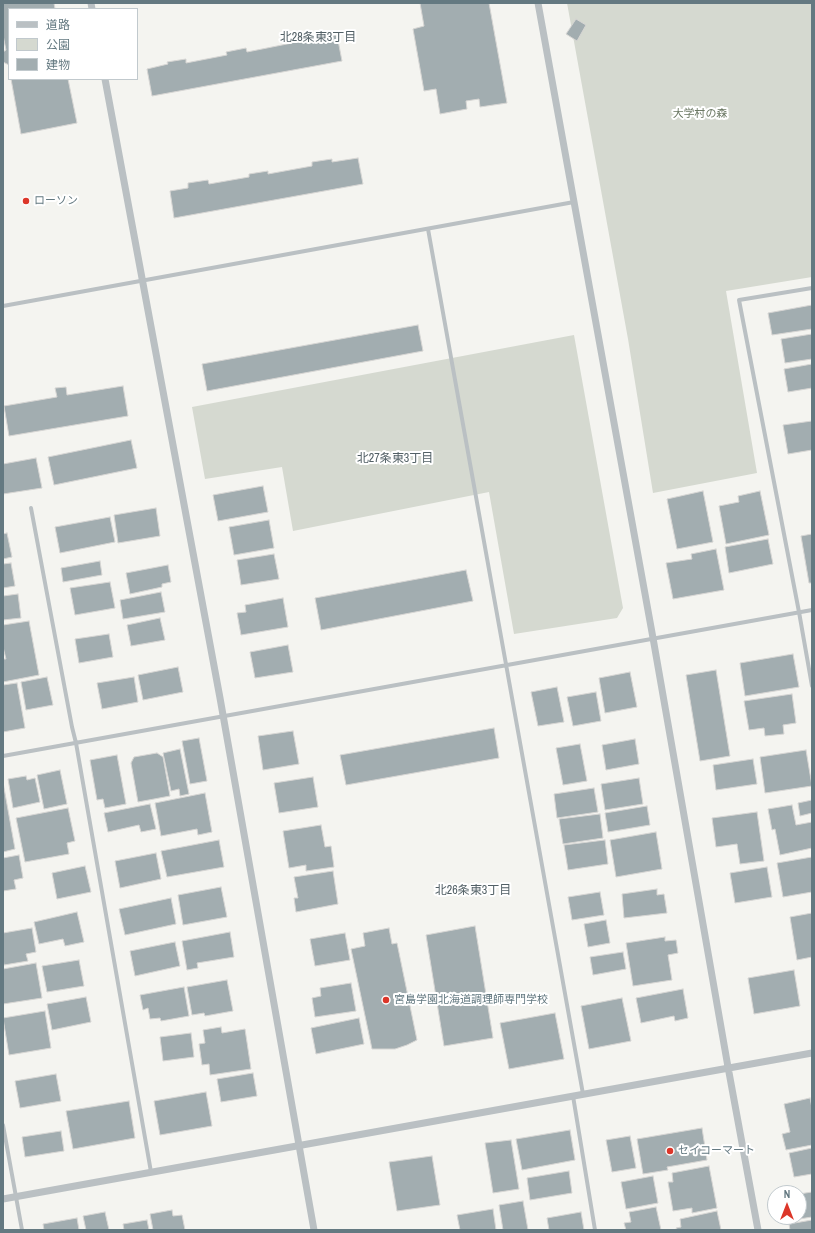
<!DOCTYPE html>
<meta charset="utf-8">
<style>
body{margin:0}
#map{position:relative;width:815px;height:1233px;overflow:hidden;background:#f4f4f0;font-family:"Archivo Narrow","Noto Sans JP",sans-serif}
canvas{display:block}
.frame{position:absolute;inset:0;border:4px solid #647981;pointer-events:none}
.legend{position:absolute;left:8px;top:8px;width:130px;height:72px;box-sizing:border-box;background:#fff;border:1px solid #c1c9cd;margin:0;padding:5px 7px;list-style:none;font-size:12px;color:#647981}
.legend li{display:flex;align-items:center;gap:8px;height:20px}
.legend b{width:20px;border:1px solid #c1c9cd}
.north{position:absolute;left:767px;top:1185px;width:40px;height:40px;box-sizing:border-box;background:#fff;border:1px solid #c1c9cd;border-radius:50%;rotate:0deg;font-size:11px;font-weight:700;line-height:16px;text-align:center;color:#647981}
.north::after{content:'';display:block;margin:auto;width:14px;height:18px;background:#dc3629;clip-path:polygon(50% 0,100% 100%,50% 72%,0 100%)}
</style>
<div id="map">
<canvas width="815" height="1233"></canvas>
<div class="frame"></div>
<ul class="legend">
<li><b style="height:5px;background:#bac0c3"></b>道路</li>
<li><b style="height:11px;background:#d5d9d0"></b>公園</li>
<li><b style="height:11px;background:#a2adb0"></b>建物</li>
</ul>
<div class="north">N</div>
</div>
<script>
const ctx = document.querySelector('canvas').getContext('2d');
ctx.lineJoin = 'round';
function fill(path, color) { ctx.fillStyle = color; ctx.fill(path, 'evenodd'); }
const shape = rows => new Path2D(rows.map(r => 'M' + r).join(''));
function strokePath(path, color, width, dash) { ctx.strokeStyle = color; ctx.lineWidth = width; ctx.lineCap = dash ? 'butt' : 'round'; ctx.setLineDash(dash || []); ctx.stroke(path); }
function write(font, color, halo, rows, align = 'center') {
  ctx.font = font + ' "Archivo Narrow","Noto Sans JP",sans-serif'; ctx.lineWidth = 4; ctx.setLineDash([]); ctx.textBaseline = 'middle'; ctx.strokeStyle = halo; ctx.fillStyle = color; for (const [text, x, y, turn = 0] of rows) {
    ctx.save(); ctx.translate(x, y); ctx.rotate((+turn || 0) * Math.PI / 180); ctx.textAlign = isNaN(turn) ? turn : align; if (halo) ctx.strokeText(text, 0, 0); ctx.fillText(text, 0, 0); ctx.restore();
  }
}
const green = shape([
 [567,3,812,3,812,277,726,291,757,473,653,493,628,339],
 [574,335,623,608,617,618,514,634,489,492,293,531,282,467,205,479,192,407]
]);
const building = shape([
 [3,3,54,3,55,9,9,9,9,67,9,65,3,62,3,52,6,50,3,35,3,3],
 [420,3,489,3,507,103,480,107,479,99,466,101,467,109,440,114,436,89,424,91,413,29,424,26,420,3],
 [576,19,586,25,577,41,566,34,576,19],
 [337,35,342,61,152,96,147,69,168,64,167,62,186,59,186,63,227,55,226,52,246,48,247,52,292,43,291,39,310,36,310,40,337,35],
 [11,79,68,79,77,123,21,134,11,79],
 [358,158,363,184,174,218,170,191,188,188,188,183,208,180,209,184,249,177,249,174,268,171,268,174,312,166,312,162,332,159,332,162,358,158],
 [812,305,812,329,772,335,768,313,812,305],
 [418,325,423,351,207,391,202,364,418,325],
 [812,334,812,359,785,363,781,339,812,334],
 [812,364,812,388,788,392,784,369,812,364],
 [123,386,128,416,9,436,4,406,57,397,55,388,66,387,67,395,123,386],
 [812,421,812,450,788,454,783,425,812,421],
 [131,440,137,468,54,485,48,457,131,440],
 [36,458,42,488,3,494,3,464,36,458],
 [263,486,268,512,218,521,213,495,263,486],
 [703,491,713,542,677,549,667,499,703,491],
 [760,491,769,535,726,544,719,506,739,502,738,496,760,491],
 [156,508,160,536,118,543,114,515,156,508],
 [110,517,115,542,60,553,55,527,110,517],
 [269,520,274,548,234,555,229,527,269,520],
 [7,533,12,557,3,559,3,534,7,533],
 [812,534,812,583,809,583,801,536,812,534],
 [768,539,773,564,729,573,725,547,768,539],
 [716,549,724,590,673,599,666,563,692,559,691,554,716,549],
 [274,554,279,579,241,585,237,560,274,554],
 [100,561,102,575,63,582,61,568,100,561],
 [11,563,15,586,3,588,3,564,11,563],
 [168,565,171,582,162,584,162,587,130,594,126,573,168,565],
 [466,570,473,601,321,630,315,598,466,570],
 [110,582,115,608,75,615,70,588,110,582],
 [161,592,165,612,123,619,120,600,161,592],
 [18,594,21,618,3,620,3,596,18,594],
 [283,598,288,627,241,635,237,613,246,612,245,605,283,598],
 [160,618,165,640,131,646,127,625,160,618],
 [29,621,39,675,3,682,3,659,6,659,3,647,3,625,29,621],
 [109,634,113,657,79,663,75,639,109,634],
 [288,645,293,672,255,678,250,652,288,645],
 [793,654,799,687,745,696,740,663,793,654],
 [178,667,183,692,143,700,138,675,178,667],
 [716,670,730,756,700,761,686,675,716,670],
 [630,672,637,707,605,713,599,678,630,672],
 [47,677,53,705,26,710,21,682,47,677],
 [134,677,138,702,102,709,97,683,134,677],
 [17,683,25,728,3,732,3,685,17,683],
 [557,687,564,722,538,726,531,692,557,687],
 [596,692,601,721,573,726,567,697,596,692],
 [792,694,796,723,783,725,784,734,765,736,764,728,749,730,744,701,792,694],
 [494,728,499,758,346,785,340,755,494,728],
 [293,731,299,764,263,770,258,736,293,731],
 [199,738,207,781,190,784,182,741,199,738],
 [635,739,639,764,606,770,602,745,635,739],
 [580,744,587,781,563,785,556,748,580,744],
 [180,749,189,794,180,796,179,789,171,791,163,753,180,749],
 [806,750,812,786,765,793,760,757,806,750],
 [157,753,163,757,170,796,138,802,131,763,134,757,157,753],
 [117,755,126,804,105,808,103,799,97,800,90,760,117,755],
 [753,759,757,784,716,790,713,765,753,759],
 [60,770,67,804,44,809,37,775,60,770],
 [26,776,27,780,35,778,40,802,13,808,8,779,26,776],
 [313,777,318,807,279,813,274,783,313,777],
 [639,778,643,804,605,810,601,784,639,778],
 [3,782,15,849,3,852,3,782],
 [594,788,598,812,557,818,554,794,594,788],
 [205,793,212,832,198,835,197,829,161,836,155,803,205,793],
 [812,800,812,813,800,816,798,803,812,800],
 [150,804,156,829,141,832,139,825,108,832,104,813,150,804],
 [792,805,796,825,812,822,812,848,780,855,775,829,772,830,768,809,792,805],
 [647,806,650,825,608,832,605,813,647,806],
 [68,808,75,841,67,843,69,854,25,862,16,818,68,808],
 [757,812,764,861,740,864,737,844,716,847,712,818,757,812],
 [600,814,603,838,563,844,559,819,600,814],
 [321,825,325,847,331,846,334,867,306,871,306,865,289,868,283,831,321,825],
 [656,832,662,869,616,877,610,840,656,832],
 [219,840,224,867,167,877,161,851,219,840],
 [605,840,608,864,568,870,564,845,605,840],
 [156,853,161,879,120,888,115,861,156,853],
 [19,855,23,878,14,880,16,889,3,891,3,858,19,855],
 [812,857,812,892,783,897,777,863,812,857],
 [85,866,91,892,57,899,52,873,85,866],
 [767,867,772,897,735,903,730,873,767,867],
 [333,871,338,904,296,912,294,898,298,898,294,877,333,871],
 [221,887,227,917,183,925,178,895,221,887],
 [657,889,657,895,664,894,667,913,624,918,622,894,657,889],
 [600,892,604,915,572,920,568,897,600,892],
 [171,898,176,924,125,935,119,909,171,898],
 [77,912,84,942,65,946,63,939,39,944,34,922,77,912],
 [812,913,812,957,797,960,790,917,812,913],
 [606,920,610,943,588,947,584,924,606,920],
 [475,926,493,1038,444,1046,426,935,475,926],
 [32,928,36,952,26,954,28,961,4,965,3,959,3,933,32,928],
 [389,928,392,944,397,943,417,1040,407,1045,395,1049,372,1049,351,949,365,946,363,933,389,928],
 [230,932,234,957,197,963,198,968,187,970,182,941,230,932],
 [345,933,350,960,315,966,310,939,345,933],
 [665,937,665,941,676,940,678,953,668,955,672,980,633,986,626,943,665,937],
 [175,942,180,966,135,976,130,951,175,942],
 [623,952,626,969,593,975,590,957,623,952],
 [79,960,84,986,47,992,42,966,79,960],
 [36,963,42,998,3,1004,3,969,36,963],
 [794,970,800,1006,754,1014,748,978,794,970],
 [227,980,233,1011,205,1016,204,1013,192,1015,187,987,227,980],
 [351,983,356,1011,315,1017,312,998,321,996,320,988,351,983],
 [184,987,189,1016,161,1021,160,1018,150,1019,148,1008,143,1010,140,995,184,987],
 [683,989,688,1018,675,1021,674,1016,641,1023,636,998,683,989],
 [86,997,91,1022,52,1030,47,1004,86,997],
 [622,998,631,1041,589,1049,581,1006,622,998],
 [45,1011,51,1048,9,1055,3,1018,45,1011],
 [555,1013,564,1059,509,1069,500,1023,555,1013],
 [359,1018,364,1044,316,1054,311,1028,359,1018],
 [221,1027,222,1033,245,1029,251,1069,210,1075,209,1064,202,1065,199,1044,205,1043,203,1030,221,1027],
 [191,1033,194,1057,163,1061,160,1037,191,1033],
 [253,1073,257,1096,221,1102,217,1079,253,1073],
 [56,1074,61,1101,20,1108,15,1081,56,1074],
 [206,1092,212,1126,160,1135,154,1101,206,1092],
 [810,1098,812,1108,812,1145,786,1150,782,1134,790,1132,784,1104,810,1098],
 [129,1101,135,1138,73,1149,66,1111,129,1101],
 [702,1128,707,1160,667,1167,668,1170,643,1174,637,1139,702,1128],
 [570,1130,575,1160,522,1170,516,1139,570,1130],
 [61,1131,64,1151,25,1157,22,1137,61,1131],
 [630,1136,636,1168,612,1172,606,1140,630,1136],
 [511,1140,519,1189,493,1193,485,1143,511,1140],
 [812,1148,812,1174,794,1177,789,1153,812,1148],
 [432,1156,440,1205,397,1211,389,1162,432,1156],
 [709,1166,717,1208,692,1213,692,1208,673,1211,668,1182,673,1182,672,1173,709,1166],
 [569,1171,572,1193,530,1200,527,1178,569,1171],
 [653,1176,658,1203,626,1209,621,1182,653,1176],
 [812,1192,812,1217,793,1220,792,1217,799,1217,799,1194,812,1192],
 [523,1201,528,1230,503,1230,499,1205,523,1201],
 [656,1207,661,1230,626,1230,624,1223,631,1222,629,1212,656,1207],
 [493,1209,496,1230,460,1230,457,1215,493,1209],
 [172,1210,173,1216,182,1215,185,1230,153,1230,150,1214,172,1210],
 [717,1211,721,1230,677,1230,676,1228,681,1227,680,1219,717,1211],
 [105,1212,109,1230,86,1230,83,1216,105,1212],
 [581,1212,584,1230,549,1230,547,1218,581,1212],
 [77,1218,79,1230,44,1230,43,1224,77,1218],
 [147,1220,149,1230,124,1230,123,1224,147,1220],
 [812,1220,812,1230,790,1230,789,1224,812,1220]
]);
const minor = shape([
 [428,229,583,1094],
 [812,288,739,300,799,612,812,686],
 [3,306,574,202],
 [31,508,72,727,76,743,151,1172],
 [3,756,812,610],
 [573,1096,595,1230],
 [3,1125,22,1230]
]);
const tertiary = shape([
 [91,3,92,9],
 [538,3,653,638,728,1067,758,1230],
 [105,79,220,698,314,1230],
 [3,1199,812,1053]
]);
const markers = [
 [26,201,4,"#dc3629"],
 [386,1000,4,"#dc3629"],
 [670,1151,4,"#dc3629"]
];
const parkNames = [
 ["大学村の森",700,114]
];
const poiNames = [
 ["ローソン",34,201],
 ["宮島学園北海道調理師専門学校",394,1000],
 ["セイコーマート",678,1151]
];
const neighbourhoodNames = [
 ["北28条東3丁目",318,38],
 ["北27条東3丁目",395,459],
 ["北26条東3丁目",473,891]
];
fill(green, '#d5d9d0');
fill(building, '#a2adb0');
strokePath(building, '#d6d5d3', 1);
strokePath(minor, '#bac0c3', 4);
strokePath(tertiary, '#bac0c3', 7);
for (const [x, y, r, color] of markers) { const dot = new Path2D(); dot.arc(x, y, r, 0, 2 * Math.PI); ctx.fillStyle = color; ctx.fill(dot); strokePath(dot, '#fff', 1.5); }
write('11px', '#6b7863', '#fff', parkNames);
write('11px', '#647981', '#fff', poiNames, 'left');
write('12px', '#526066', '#fff', neighbourhoodNames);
</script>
